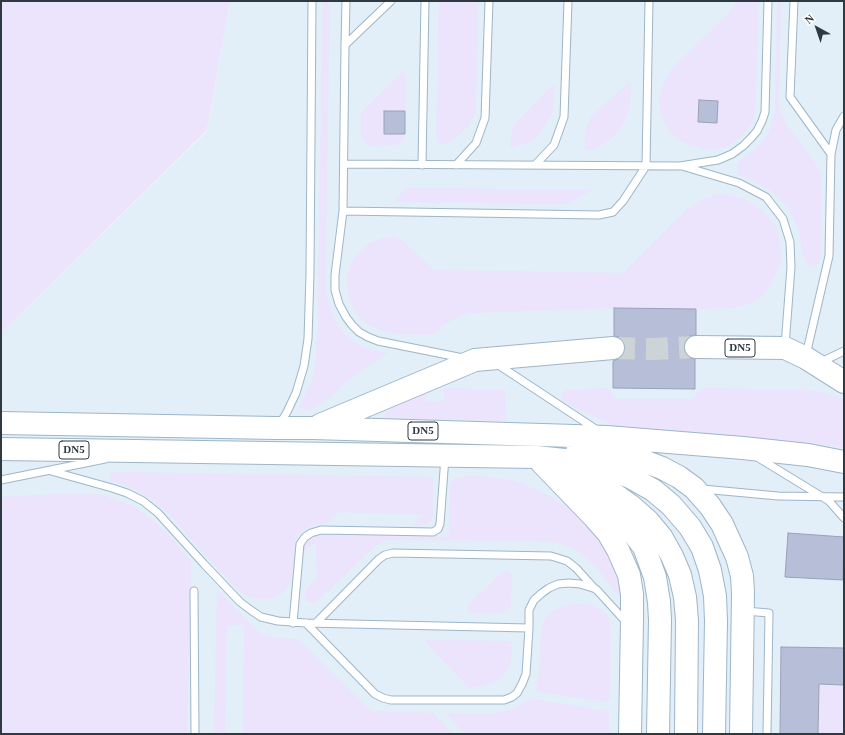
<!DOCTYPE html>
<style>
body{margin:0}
#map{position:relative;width:845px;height:735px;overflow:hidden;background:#f4f9fd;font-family:"Times New Roman",serif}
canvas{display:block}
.frame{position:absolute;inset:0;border:2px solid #2f3940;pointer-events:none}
.north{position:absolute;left:797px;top:8px;width:40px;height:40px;-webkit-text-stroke:3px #fff;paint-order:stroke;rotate:320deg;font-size:11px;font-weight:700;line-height:16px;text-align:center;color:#2f3940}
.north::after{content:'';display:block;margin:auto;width:14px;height:18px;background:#2f3940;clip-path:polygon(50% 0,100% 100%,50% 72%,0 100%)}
</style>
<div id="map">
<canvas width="845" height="735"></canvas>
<div class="frame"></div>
<div class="north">N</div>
</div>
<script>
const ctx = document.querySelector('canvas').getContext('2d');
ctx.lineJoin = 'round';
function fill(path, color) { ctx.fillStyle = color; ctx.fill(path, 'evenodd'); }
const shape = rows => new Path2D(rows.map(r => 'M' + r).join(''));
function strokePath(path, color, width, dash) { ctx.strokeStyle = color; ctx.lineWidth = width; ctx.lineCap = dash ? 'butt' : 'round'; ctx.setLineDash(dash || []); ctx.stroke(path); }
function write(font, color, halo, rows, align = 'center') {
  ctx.font = font + ' "Times New Roman",serif'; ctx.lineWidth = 3.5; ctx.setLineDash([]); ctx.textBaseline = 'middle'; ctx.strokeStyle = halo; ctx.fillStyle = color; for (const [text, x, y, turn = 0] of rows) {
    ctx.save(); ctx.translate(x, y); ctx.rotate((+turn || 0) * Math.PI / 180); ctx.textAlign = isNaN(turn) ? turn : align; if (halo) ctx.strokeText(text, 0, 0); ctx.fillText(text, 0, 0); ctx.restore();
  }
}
const built = shape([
 [230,1,844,1,844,734,139,734,1,506,1,333,207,131]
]);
const green = shape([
 [1,1,230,1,207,130,1,333],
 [323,1,330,1,325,288,332,314,337,324,345,335,354,342,366,348,375,351,388,353,379,358,356,374,341,386,331,396,322,403,312,409,306,411,302,409,300,406,312,381,315,367,318,326,318,280],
 [439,1,478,1,476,105,475,113,468,126,455,138,449,143,444,145,439,143,437,140,436,135],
 [736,1,758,1,756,101,754,117,749,127,741,136,729,146,717,149,704,149,689,145,676,138,668,129,661,115,659,100,663,85,671,70,727,15,732,9],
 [777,1,781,1,779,100,781,113,786,124,815,163,819,171,821,178,821,254,818,264,813,266,809,265,806,262,804,258,799,231,794,219,788,207,779,197,768,189,748,178,741,176,738,174,737,171,737,166,739,162,747,156,753,151,760,144,766,137,770,129,775,113],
 [403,72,406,75,405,111,384,111,384,133,405,134,403,140,400,143,396,145,369,146,362,138,361,134,361,113],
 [630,82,631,95,628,113,622,126,614,136,608,141,593,149,588,150,586,148,585,144,585,138,586,130,591,117],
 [553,85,554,85,555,87,552,114,549,119,542,130,535,138,527,143,512,148,510,146,513,127],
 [407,188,592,190,566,204,394,202],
 [719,194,730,195,744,199,760,209,773,222,778,231,780,241,781,253,780,264,776,274,771,284,765,292,757,299,748,304,741,307,733,308,696,309,614,308,469,313,456,318,443,325,434,333,428,335,398,334,383,331,370,326,359,316,352,305,348,293,347,279,349,267,357,255,366,246,377,240,387,237,395,237,402,241,434,270,623,273,669,227,692,206,705,198],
 [444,388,505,390,506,421,385,418,386,412,425,390,426,401,444,401],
 [607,388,616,399,692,399,703,388,803,390,822,392,844,399,844,447,619,428,564,402,561,398,562,394,567,390],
 [115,472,431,477,433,480,433,515,430,521,425,525,413,526,423,515,339,512,325,524,319,524,311,526,304,529,298,534,295,542,294,553,293,572,290,583,282,593,271,599,258,599,246,596,234,586,162,507,147,496,130,487,114,482,111,480,110,476,111,474],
 [466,476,491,477,514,481,534,489,554,498,571,510,592,531,609,555,620,575,625,603,598,569,589,560,580,553,572,548,564,545,552,542,538,541,387,540,376,545,315,603,308,601,305,598,304,593,317,578,316,542,304,551,304,546,310,539,317,536,327,535,445,537,448,535,449,533,450,486,452,481,458,478],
 [73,493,88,493,102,495,120,501,135,507,152,520,167,533,191,562,187,734,1,734,1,497],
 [504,571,508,571,510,573,512,578,511,602,510,607,505,611,500,613,472,613,468,610,468,605],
 [217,590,253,627,260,633,267,636,299,640,369,709,373,711,433,713,452,734,243,734,244,625,227,626,225,734,214,734],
 [574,604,588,604,599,609,609,617,611,627,610,698,607,702,538,692,536,687,539,677,541,630,545,619,552,611,562,607],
 [424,640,511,641,512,652,510,663,506,672,500,678,492,683,478,687,469,687],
 [819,684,844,685,844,734,818,734],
 [534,699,607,711,609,713,609,734,465,734,446,713,496,713,506,711,513,710,529,700]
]);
const building = shape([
 [699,100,718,101,717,123,698,122,699,100],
 [384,111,405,111,405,134,384,134,384,111],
 [614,308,696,309,696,335,690,336,685,340,684,347,685,353,690,358,695,359,695,389,613,388,613,361,620,358,624,354,625,347,623,341,619,337,614,336,614,308],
 [788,533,844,537,843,580,785,577,788,533],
 [781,647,844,648,844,685,819,684,818,734,780,734,781,647]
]);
const trunkTunnel = shape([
 [613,348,653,349,696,347]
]);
const service = shape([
 [346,1,345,45,343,211,335,275,335,290,339,304,346,317,352,325,359,332,368,337,378,341,463,358],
 [794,1,790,97,831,154,829,256,806,355],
 [345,45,391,1],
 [831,154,836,130,844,116],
 [344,164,680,166,718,160,732,154,743,146,751,138,757,131,762,121,765,112,768,1],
 [422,165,425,1],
 [456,165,476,143,485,118,489,1],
 [535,165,554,145,564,117,568,1],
 [682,166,739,183,766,197,783,219,790,242,791,267,785,346],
 [343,211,599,215,613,212,623,201,646,166,649,1],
 [821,362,844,351],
 [497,364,597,430],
 [279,425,287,412,296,393,304,366,308,339,310,274,312,1],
 [757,457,829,501,844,518],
 [51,471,112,488,127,493,143,501,158,513,204,564,240,602,252,611,261,617,278,621,306,623,529,628,529,610,534,600,542,593,549,588,558,584,569,583,580,584,596,589,626,622],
 [1,480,105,459],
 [702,489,778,496,844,497],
 [194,591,195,734],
 [745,611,769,613,767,734],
 [293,623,300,544,305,537,311,533,321,530,433,532,438,529,440,524,445,457],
 [306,623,375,694,383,698,391,700,504,700,512,697,517,693,522,684,526,674,529,628],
 [316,623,379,559,385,555,393,553,551,556,567,561,576,568,595,589]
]);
const trunk = shape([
 [696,347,785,348,806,358,844,382],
 [1,423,276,428,313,428,607,437,743,448,808,455,844,462],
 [320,425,475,360,613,348],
 [1,449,536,457,583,462,611,469,630,477,653,490,671,505,690,527,702,547,710,570,715,596,716,621,714,734],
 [577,452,586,450,607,452,627,456,641,460,662,468,679,477,694,488,710,506,722,524,737,557,742,576,743,593,741,734],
 [541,462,594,517,608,533,618,550,629,575,632,594,632,620,630,734],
 [563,468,577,473,604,487,631,506,648,521,662,538,672,556,680,575,685,597,687,620,686,734],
 [581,488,598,500,620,519,634,534,644,547,655,577,659,602,660,620,658,734]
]);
const shields = [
 [740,348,30],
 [423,431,30],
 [74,450,30]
];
const shieldNames = [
 ["DN5",740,348],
 ["DN5",423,431],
 ["DN5",74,450]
];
fill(built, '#e2eef8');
fill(green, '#ece3fc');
fill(building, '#b7bfd8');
strokePath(building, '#9aa2ba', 1);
strokePath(trunkTunnel, '#cdd3d7', 22, [22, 11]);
strokePath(service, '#9eb6c8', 9);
strokePath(trunk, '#9eb6c8', 24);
strokePath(service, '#fff', 7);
strokePath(trunk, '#fff', 22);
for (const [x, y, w] of shields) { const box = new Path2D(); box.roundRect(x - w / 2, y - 9, w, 18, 3); ctx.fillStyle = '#fff'; ctx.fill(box); strokePath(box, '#2f3940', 1); }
write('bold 11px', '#2f3940', null, shieldNames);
</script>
